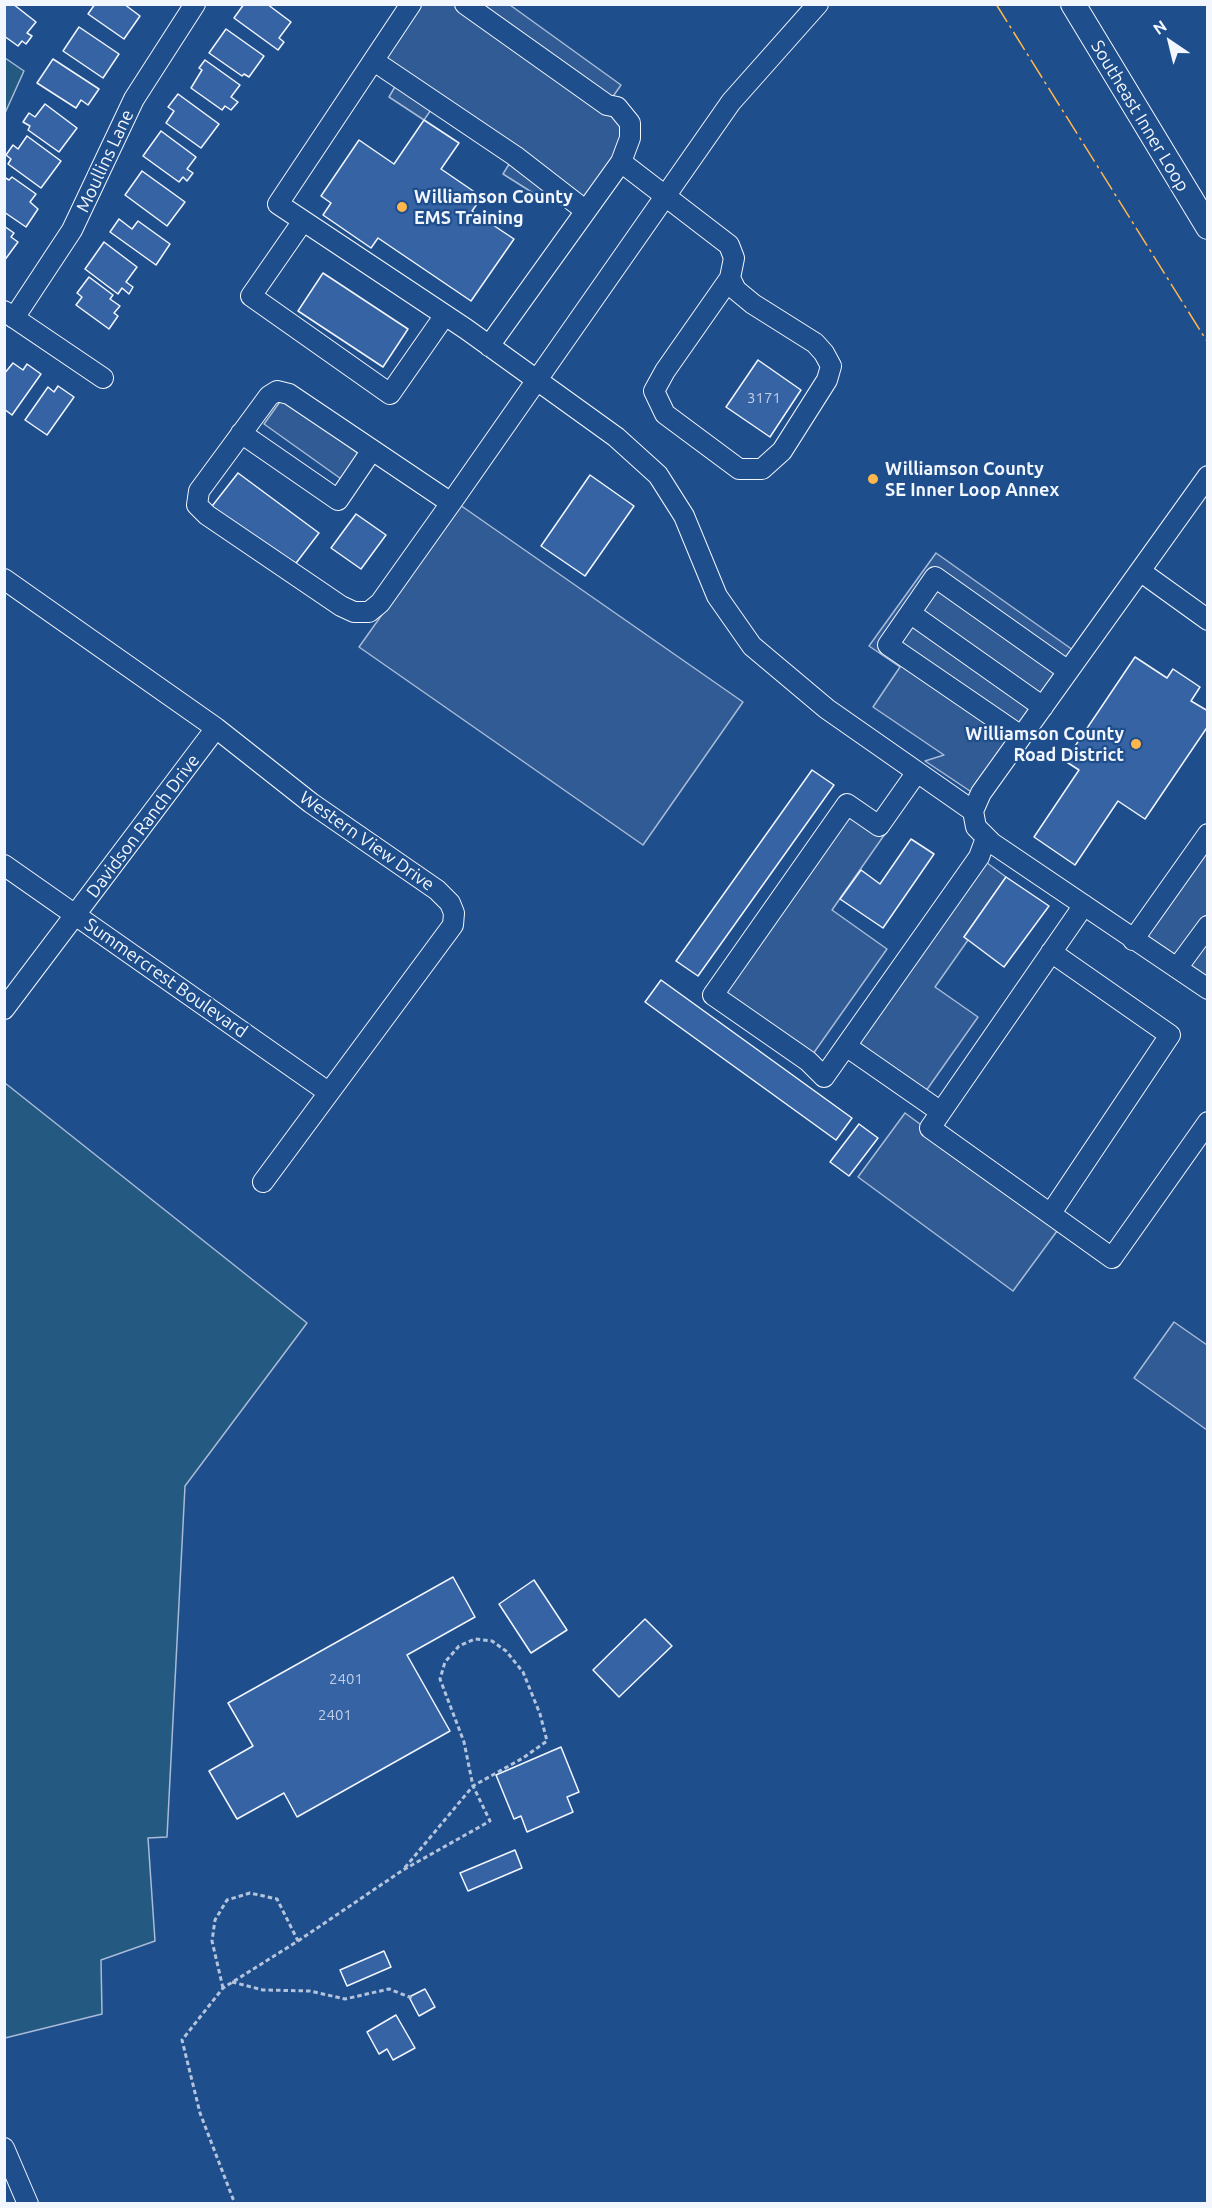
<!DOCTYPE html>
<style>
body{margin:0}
#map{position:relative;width:1212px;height:2208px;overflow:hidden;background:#1f4e8c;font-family:Ubuntu,sans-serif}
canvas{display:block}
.frame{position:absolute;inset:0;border:6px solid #f2f6ff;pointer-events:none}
.north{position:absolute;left:1140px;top:12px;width:60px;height:60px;-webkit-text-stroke:4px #1f4e8c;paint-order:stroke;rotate:325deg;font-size:16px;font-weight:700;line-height:24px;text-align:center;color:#f2f6ff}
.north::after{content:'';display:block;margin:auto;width:21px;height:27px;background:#f2f6ff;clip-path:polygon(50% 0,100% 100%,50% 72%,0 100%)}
</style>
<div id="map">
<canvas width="1212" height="2208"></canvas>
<div class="frame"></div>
<div class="north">N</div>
</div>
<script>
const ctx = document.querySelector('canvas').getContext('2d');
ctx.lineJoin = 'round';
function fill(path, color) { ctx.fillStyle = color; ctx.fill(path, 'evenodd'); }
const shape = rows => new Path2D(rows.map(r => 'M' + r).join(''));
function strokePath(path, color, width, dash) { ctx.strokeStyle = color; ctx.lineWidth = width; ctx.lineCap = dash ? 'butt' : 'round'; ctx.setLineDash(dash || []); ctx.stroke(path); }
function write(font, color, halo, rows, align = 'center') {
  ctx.font = font + ' Ubuntu,sans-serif'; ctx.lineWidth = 4.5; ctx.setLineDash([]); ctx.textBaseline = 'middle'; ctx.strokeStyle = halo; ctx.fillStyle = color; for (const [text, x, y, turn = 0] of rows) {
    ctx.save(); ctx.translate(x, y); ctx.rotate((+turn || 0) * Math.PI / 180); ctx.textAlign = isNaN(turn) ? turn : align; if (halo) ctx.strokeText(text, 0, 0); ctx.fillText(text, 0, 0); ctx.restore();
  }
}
const green = shape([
 [5,58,24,71,5,113,5,58],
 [5,1083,307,1323,185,1486,167,1837,148,1838,155,1941,101,1960,102,2014,5,2038,5,1083]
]);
const parking = shape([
 [411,5,510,5,621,85,607,105,630,123,590,208,551,183,541,198,503,174,514,156,435,104,424,120,389,97,400,78,374,61,411,5],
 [282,399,362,456,344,481,264,424,282,399],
 [460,505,743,702,643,845,359,647,460,505],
 [936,553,1080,655,979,797,925,761,944,755,873,707,900,667,869,646,936,553],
 [847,804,887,831,832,910,887,949,808,1061,713,996,847,804],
 [1207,834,1207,993,1133,940,1207,834],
 [979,857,1006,877,964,937,968,940,935,987,978,1017,921,1098,846,1046,979,857],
 [905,1113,1060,1227,1013,1291,858,1177,905,1113],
 [1174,1322,1207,1345,1207,1430,1134,1378,1174,1322]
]);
const building = shape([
 [4,4,13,4,36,22,27,33,32,36,26,44,22,41,18,46,4,36,4,4],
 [95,4,124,4,140,16,124,39,88,14,95,4],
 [244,4,267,4,291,22,279,38,284,42,278,50,234,18,244,4],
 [79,27,119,54,103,78,63,51,79,27],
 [226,29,264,56,249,77,244,74,242,76,209,53,226,29],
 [53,59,99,89,88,105,81,100,76,108,37,83,53,59],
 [205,60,240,85,231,97,238,102,231,110,225,106,222,110,191,88,202,70,199,68,205,60],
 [178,94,219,124,201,148,166,123,174,111,168,107,178,94],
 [45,104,77,128,59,152,28,130,30,126,23,122,29,113,35,117,45,104],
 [424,120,459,143,441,169,482,197,472,211,514,239,471,301,378,238,371,248,323,215,331,203,321,196,359,140,394,164,424,120],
 [161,131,196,157,187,169,193,173,187,181,183,177,179,182,143,156,161,131],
 [27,136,61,161,41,188,8,164,11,159,6,155,13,145,18,149,27,136],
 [142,171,185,202,167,226,125,195,142,171],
 [4,177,9,180,12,177,36,194,30,202,38,209,26,227,4,212,4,177],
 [119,219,132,229,138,221,170,244,156,265,110,232,119,219],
 [4,226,14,233,11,237,18,242,4,261,4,226],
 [104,242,137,267,126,282,133,287,129,294,122,288,118,294,85,269,104,242],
 [323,273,408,329,383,367,298,311,323,273],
 [89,277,113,295,110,299,120,306,114,313,118,316,109,329,76,305,82,297,77,293,89,277],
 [758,360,801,390,770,437,726,407,758,360],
 [13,363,23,370,27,364,41,374,12,415,4,409,4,374,13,363],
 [58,386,74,397,47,435,25,420,48,387,54,392,58,386],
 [238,473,319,533,290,571,209,510,238,473],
 [590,475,634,506,585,576,541,546,590,475],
 [356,514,386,535,361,569,331,548,356,514],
 [1135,657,1167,678,1173,669,1200,687,1191,701,1208,711,1208,726,1145,819,1118,801,1075,865,1034,837,1079,770,1065,761,1135,657],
 [812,770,834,785,698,976,676,961,812,770],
 [911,839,934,854,883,928,840,899,861,870,880,884,911,839],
 [1006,877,1049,906,1004,967,964,937,1006,877],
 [661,980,852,1118,836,1140,645,1002,661,980],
 [859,1124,878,1138,849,1176,830,1162,859,1124],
 [453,1577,475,1617,407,1655,450,1731,297,1817,284,1793,237,1819,209,1771,253,1746,228,1703,453,1577],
 [534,1580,567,1630,531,1653,499,1604,534,1580],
 [645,1619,672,1646,619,1697,593,1670,645,1619],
 [561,1747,579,1792,567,1797,573,1812,527,1832,521,1816,514,1819,496,1775,561,1747],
 [515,1850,522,1868,468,1891,460,1873,515,1850],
 [384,1951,391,1967,347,1986,340,1970,384,1951],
 [425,1989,435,2007,419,2016,409,1997,425,1989],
 [396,2015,415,2048,393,2060,387,2049,379,2054,367,2032,396,2015]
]);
const path = shape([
 [298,1941,403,1870,490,1821,473,1786,464,1742,440,1679,445,1662,459,1646,475,1639,492,1641,506,1651,523,1672,540,1714,547,1741,523,1758,473,1786,403,1870],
 [232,1982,263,1990,310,1991,345,1999,389,1989,412,1998],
 [223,1988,212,1941,215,1920,227,1900,250,1893,277,1899,298,1941,223,1988,182,2040,200,2113,235,2204]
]);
const minor = shape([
 [411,4,278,204,466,329,616,437,658,475,684,516,717,596,752,646,827,709,973,811],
 [465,4,607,105,617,107,630,123,630,138,621,162],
 [374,61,515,156,586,211],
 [303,221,251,296,390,394,445,315],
 [4,311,103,378],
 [14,318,72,230,134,99,195,4],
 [489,346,621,162,729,245,734,258,730,278,736,290,753,304,815,343,824,353,831,366,827,380,782,451,762,469,739,469,665,414,654,391,665,371,730,278],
 [241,433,338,500,372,450],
 [1208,476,981,793,973,811,976,827,992,843,1208,989],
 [451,503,380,603,369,612,354,612,341,606,207,515,197,505,199,491,269,396,277,391,289,394,451,503,731,102,818,4],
 [1140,571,1208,620],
 [4,579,216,728,311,803,437,890,450,903,454,913,453,925,263,1182],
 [910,613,1043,707],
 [1021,736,888,645,935,577,1068,671],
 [917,772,879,826,847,804,713,995,808,1061,824,1077,979,857,986,838],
 [4,865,328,1092],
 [1133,940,1208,834],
 [1177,968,1208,926],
 [4,1009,216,728],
 [846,1046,941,1112,1084,905],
 [941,1112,930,1128,1112,1258,1208,1122],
 [1051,1213,1170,1035,1051,952],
 [4,2148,28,2204]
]);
const major = shape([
 [1073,4,1208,227]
]);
const power = shape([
 [996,4,1208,343]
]);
const markers = [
 [402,207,6,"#ffb74d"],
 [873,479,6,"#ffb74d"],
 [1136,744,6,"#ffb74d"]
];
const numberNames = [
 ["3171",764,398],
 ["2401",346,1679],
 ["2401",335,1715]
];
const streetNames = [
 ["Southeast Inner Loop",1140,116,59],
 ["Moullins Lane",105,161,-65],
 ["Davidson Ranch Drive",143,826,-53],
 ["Western View Drive",367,841,35],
 ["Summercrest Boulevard",166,978,35]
];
const poiNames = [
 ["Williamson County",414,197],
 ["EMS Training",414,218],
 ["Williamson County",885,469],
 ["SE Inner Loop Annex",885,490],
 ["Williamson County",1124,734,"right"],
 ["Road District",1124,755,"right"]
];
fill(green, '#245a82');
strokePath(green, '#a8bbd7', 1.5);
fill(parking, '#305b95');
strokePath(parking, '#a8bbd7', 1.5);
fill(building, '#3563a3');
strokePath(building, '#f2f6ff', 1.5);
strokePath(minor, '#f2f6ff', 22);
strokePath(major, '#f2f6ff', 26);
strokePath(path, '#b3c4dc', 3, [4.5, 3]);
strokePath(minor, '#1f4e8c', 20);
strokePath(major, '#1f4e8c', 24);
strokePath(power, '#ffb74d', 1.5, [21, 4.5, 3, 4.5]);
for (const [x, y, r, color] of markers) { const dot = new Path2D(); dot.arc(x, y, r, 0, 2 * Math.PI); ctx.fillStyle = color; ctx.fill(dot); strokePath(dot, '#1f4e8c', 2); }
write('15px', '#c3d1e8', null, numberNames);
write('18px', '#f2f6ff', '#1f4e8c', streetNames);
write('bold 18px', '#f2f6ff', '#1f4e8c', poiNames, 'left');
</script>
